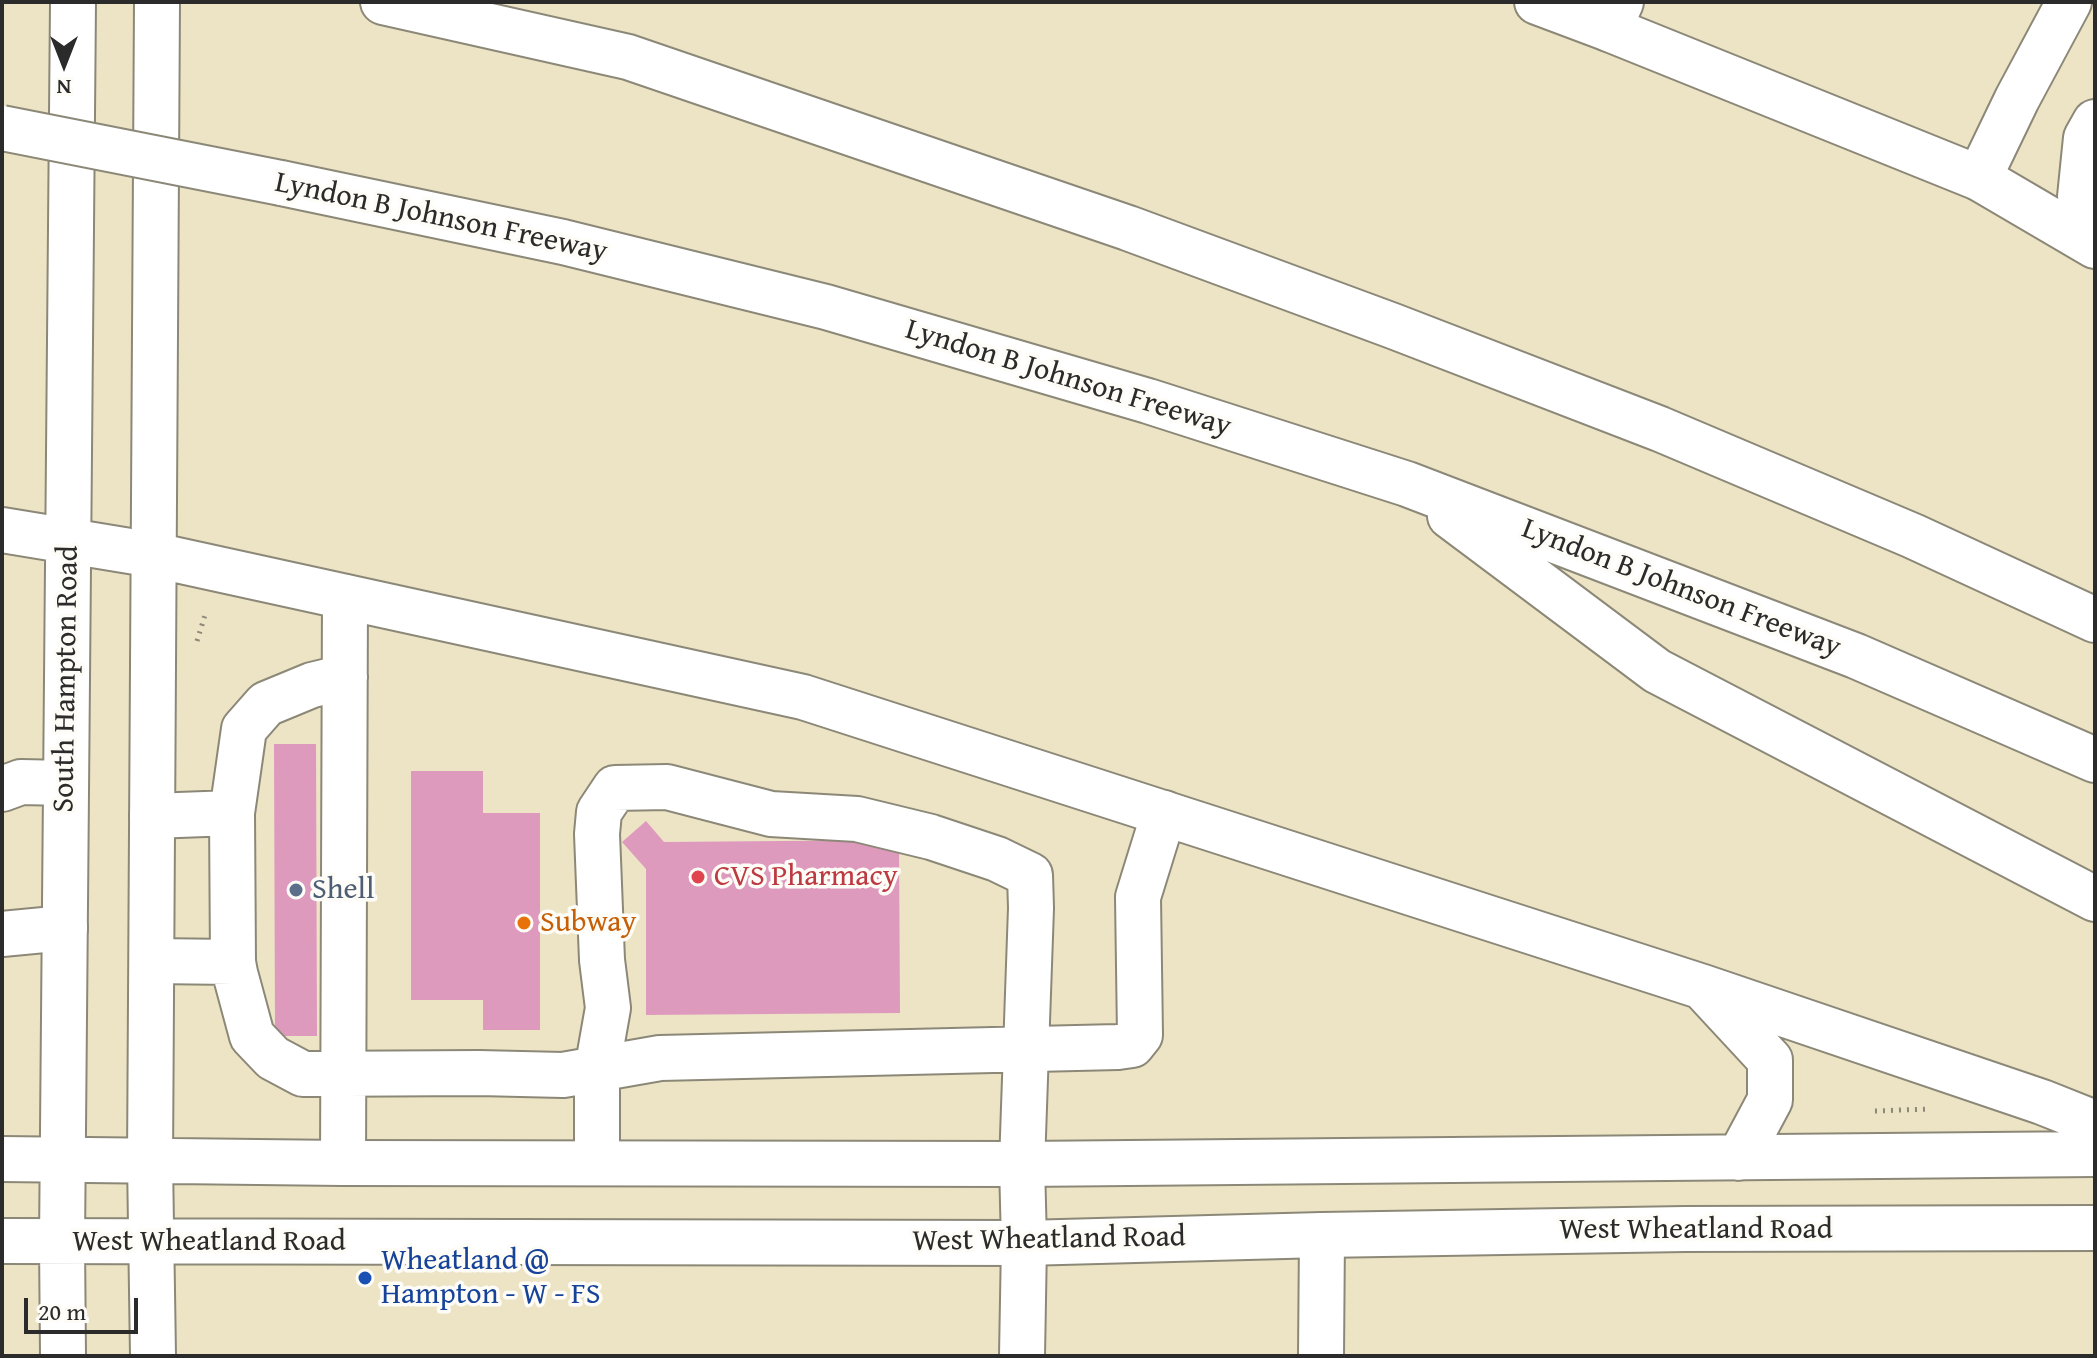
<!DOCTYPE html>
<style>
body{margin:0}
#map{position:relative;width:2097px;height:1358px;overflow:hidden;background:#ede4c6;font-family:"Gentium Book Plus",serif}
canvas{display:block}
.frame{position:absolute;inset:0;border:4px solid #2b2b2b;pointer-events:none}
.north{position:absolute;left:24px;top:24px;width:80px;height:80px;-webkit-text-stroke:6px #fdfcf7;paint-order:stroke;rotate:180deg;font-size:22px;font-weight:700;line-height:32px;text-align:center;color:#2b2b2b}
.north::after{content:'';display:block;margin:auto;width:28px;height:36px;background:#2b2b2b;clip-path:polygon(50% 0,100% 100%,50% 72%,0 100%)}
.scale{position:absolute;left:24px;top:1298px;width:114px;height:36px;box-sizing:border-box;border:4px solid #2b2b2b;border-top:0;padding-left:10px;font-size:24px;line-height:28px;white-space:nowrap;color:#2b2b2b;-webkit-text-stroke:6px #fdfcf7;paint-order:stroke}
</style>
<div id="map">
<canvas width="2097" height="1358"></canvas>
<div class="frame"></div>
<div class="north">N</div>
<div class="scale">20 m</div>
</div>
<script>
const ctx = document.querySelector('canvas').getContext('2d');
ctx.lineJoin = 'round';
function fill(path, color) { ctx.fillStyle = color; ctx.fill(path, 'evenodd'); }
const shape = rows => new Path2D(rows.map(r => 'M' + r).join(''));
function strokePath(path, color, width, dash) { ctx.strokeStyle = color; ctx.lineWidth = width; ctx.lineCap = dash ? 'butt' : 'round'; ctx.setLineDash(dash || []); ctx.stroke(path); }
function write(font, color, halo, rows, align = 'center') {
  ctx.font = font + ' "Gentium Book Plus",serif'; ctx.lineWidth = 7; ctx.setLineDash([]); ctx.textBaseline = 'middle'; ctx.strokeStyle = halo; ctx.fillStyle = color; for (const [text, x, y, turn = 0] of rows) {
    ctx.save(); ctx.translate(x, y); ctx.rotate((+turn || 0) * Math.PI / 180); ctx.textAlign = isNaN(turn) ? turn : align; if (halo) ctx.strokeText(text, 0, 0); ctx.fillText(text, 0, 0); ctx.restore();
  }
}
const building = shape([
 [274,744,316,744,317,1036,275,1036],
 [411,771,483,771,483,813,540,813,540,1030,483,1030,483,1000,411,1000],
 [646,821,664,842,899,840,900,1013,646,1015,646,869,622,842]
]);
const path = shape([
 [197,641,205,615],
 [1875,1111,1929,1109]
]);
const minor = shape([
 [1609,29,1621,2],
 [2095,122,2086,138,2080,197,2095,237],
 [1979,178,2017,99,2069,2],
 [345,677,312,685,266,704,244,729,232,813,233,962,235,973,252,1036,273,1058,303,1074,479,1073,563,1075,660,1058,1118,1047,1132,1045,1140,1035,1138,897,1164,813],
 [2,789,21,782,66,783],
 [152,816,232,813],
 [2,934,65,928],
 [152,961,233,962],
 [343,1163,345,597],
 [597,1163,597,1070,608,1008,602,960,597,834,599,812,615,788,667,787,771,814,857,819,931,837,997,859,1030,875,1031,908,1022,1164,1024,1243,1022,1356],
 [1321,1356,1322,1235]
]);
const major = shape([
 [1537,2,1609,29,1979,178,2095,246],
 [2,530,154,555,803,697,1703,987,2042,1102,2095,1123],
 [1707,992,1770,1060,1770,1100,1739,1158],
 [2,1159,343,1163,1022,1164,2095,1154],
 [2,1241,1024,1243,1322,1235,1685,1229,2095,1228],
 [63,1356,62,1242,73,2],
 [153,1356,150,1161,157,2]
]);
const highway = shape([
 [383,2,628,57,1128,228,1393,326,1660,429,1913,536,2095,620],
 [281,183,563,242,826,307,1148,401,1407,484,1856,656,2095,760],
 [1450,516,1657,671,2095,899]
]);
const highwayBridge = shape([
 [2,128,281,183]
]);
const markers = [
 [698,877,8,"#e0444e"],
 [296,890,8,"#5c6f8a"],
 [524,923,8,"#e8710a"],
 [365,1278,8,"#1a4fb4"]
];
const streetNames = [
 ["Lyndon B Johnson Freeway",441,218,12],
 ["Lyndon B Johnson Freeway",1068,379,17],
 ["Lyndon B Johnson Freeway",1681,589,21],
 ["South Hampton Road",67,679,-89],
 ["West Wheatland Road",1696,1230],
 ["West Wheatland Road",1049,1240,-1],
 ["West Wheatland Road",209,1242]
];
const healthNames = [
 ["CVS Pharmacy",714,877]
];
const serviceNames = [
 ["Shell",312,890]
];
const foodNames = [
 ["Subway",540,923]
];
const transitNames = [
 ["Wheatland @",381,1261],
 ["Hampton - W - FS",381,1295]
];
fill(building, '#de9abd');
strokePath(minor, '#8c8878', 48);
strokePath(major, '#8c8878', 48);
strokePath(highway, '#8c8878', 48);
strokePath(path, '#8c8878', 5, [2, 6]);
strokePath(minor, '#fff', 44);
strokePath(major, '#fff', 44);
strokePath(highway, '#fff', 44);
strokePath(highwayBridge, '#8c8878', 48, []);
strokePath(highwayBridge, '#fff', 44);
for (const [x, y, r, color] of markers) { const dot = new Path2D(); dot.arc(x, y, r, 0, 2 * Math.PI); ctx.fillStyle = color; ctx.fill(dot); strokePath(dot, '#fdfcf7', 3); }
write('30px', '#2b2b2b', '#fdfcf7', streetNames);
write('30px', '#be3a42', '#fdfcf7', healthNames, 'left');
write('30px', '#4e5e75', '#fdfcf7', serviceNames, 'left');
write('30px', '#c56008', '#fdfcf7', foodNames, 'left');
write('30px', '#164399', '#fdfcf7', transitNames, 'left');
</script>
